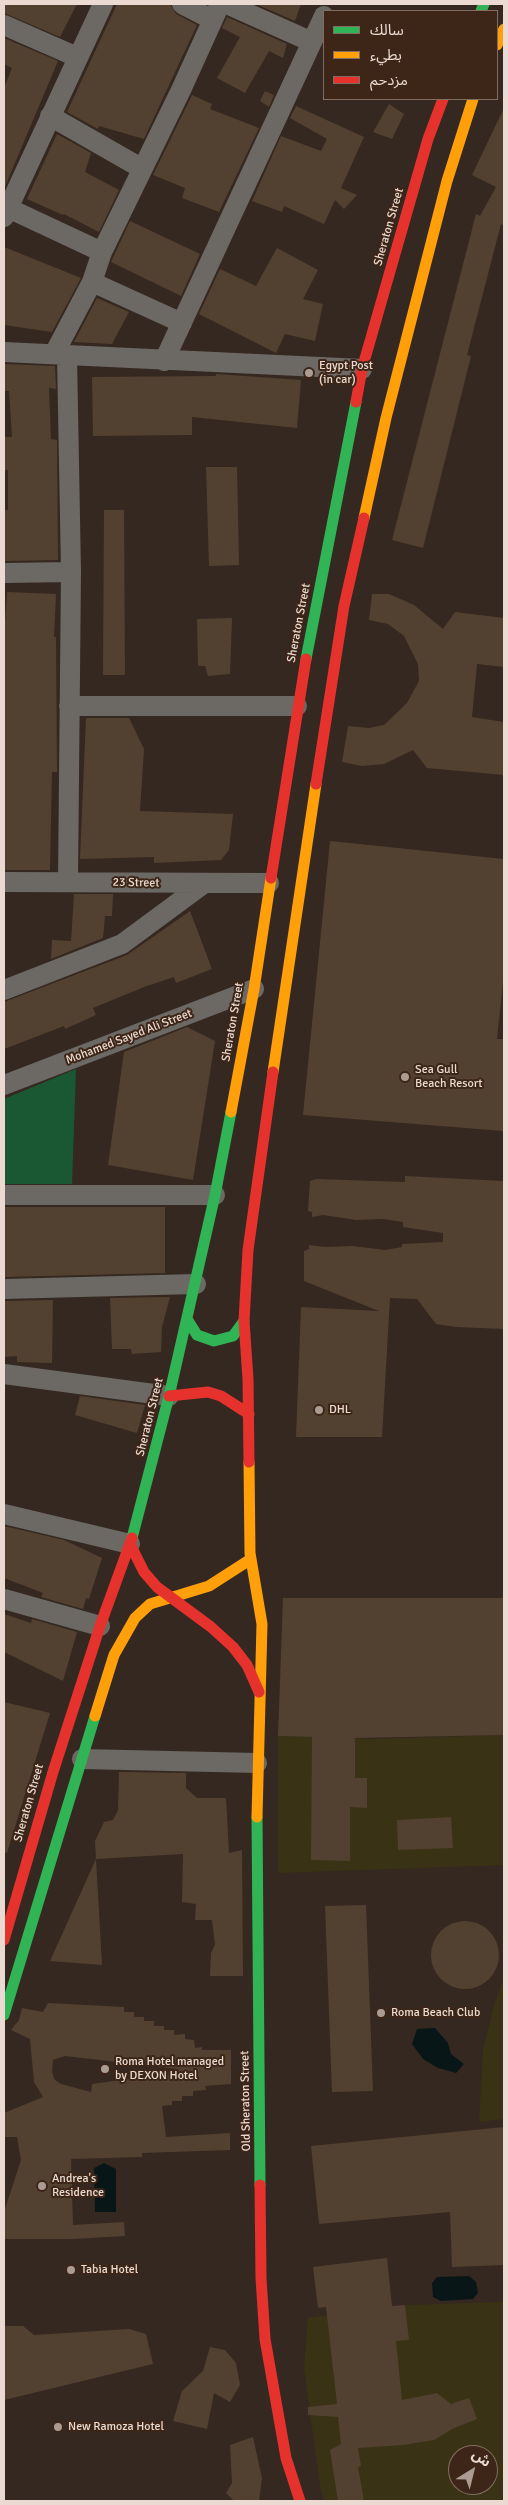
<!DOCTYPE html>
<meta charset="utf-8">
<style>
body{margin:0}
#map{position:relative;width:508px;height:2505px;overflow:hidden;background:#352820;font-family:Signika,"Noto Sans Arabic",sans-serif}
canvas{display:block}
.frame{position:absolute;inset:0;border:5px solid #eadad1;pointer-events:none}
.legend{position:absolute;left:323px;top:10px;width:175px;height:90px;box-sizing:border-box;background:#3d2518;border:1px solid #826d62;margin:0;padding:6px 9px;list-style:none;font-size:15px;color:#eadad1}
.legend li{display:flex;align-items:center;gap:10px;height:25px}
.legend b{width:25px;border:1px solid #826d62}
.north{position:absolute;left:448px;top:2445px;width:50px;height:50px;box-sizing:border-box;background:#3d2518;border:1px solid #826d62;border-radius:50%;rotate:36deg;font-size:14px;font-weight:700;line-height:20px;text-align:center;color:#eadad1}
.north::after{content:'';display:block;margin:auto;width:18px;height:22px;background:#ab9c93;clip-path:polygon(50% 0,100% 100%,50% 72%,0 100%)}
</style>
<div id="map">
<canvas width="508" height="2505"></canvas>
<div class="frame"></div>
<ul class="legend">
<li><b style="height:6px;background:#30b455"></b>سالك</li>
<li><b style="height:6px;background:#ff9f0a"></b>بطيء</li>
<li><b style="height:6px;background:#e5322d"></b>مزدحم</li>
</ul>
<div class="north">ش</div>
</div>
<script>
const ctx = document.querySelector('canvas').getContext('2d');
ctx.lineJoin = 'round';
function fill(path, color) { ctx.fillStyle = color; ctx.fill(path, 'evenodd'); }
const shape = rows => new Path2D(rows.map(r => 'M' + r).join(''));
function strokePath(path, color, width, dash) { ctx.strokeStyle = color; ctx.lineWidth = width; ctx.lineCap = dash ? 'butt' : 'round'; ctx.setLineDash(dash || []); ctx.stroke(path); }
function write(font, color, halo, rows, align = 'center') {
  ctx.font = font + ' Signika,sans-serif'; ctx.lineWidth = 4; ctx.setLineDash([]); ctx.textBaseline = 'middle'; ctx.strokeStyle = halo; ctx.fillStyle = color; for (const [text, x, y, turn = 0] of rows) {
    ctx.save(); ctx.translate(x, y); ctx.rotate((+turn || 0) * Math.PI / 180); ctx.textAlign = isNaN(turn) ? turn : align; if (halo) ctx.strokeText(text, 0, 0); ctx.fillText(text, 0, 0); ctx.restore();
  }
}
const green = shape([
 [76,1069,72,1184,4,1184,4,1099]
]);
const sand = shape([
 [504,1735,504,1865,278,1873,278,1736,374,1739],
 [504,1978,504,2119,479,2122,483,2050,495,2002],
 [504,2302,504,2500,324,2501,320,2486,304,2368,308,2318,405,2305],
 [458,2455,488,2455,488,2485,458,2485]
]);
const water = shape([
 [435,2028,448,2043,451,2054,464,2064,456,2073,438,2068,423,2059,412,2044,417,2029],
 [104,2163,116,2169,116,2212,95,2212,94,2168],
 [469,2276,476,2282,478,2293,473,2299,441,2301,433,2297,432,2283,437,2277]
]);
const building = shape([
 [4,4,77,4,60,37,4,13],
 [117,4,170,4,176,14,197,25,144,139,99,126,98,129,67,112],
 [256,4,301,4,295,21],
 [227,17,287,44,283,58,269,51,245,93,217,78,240,37,222,28],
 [4,38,58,61,4,189,4,88,12,68,4,64],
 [265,91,274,95,269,107,260,101],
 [192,95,212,104,210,109,259,128,219,212,182,198,185,188,153,175],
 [389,104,404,114,392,139,373,132],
 [296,106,364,137,341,188,357,195,344,209,335,200,324,224,284,206,282,212,252,201,281,136,321,151,327,139,290,118],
 [504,108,504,226,501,224,467,355,471,356,423,548,392,540,476,214,480,216,496,187,472,175],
 [57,134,91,153,85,172,119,190,99,232,64,214,63,215,27,199],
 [130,221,200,254,181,296,111,262],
 [4,247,81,278,52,332,4,325],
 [277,248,318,270,303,299,323,304,315,341,285,334,276,353,199,314,220,269,256,286],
 [97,298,129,312,112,344,74,342],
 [4,364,55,366,56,389,49,388,51,439,57,440,58,560,4,561,4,510,8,510,8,470,4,470,5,437,12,437,9,391,4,391],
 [216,374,301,380,297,428,192,417,192,435,93,436,92,377,216,376],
 [206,467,237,467,239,565,209,566],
 [104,510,124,510,125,675,103,675],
 [7,592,56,594,54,637,56,637,57,772,52,772,50,870,4,870,4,637],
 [372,594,389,594,414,605,443,629,455,612,504,618,504,667,477,664,472,717,504,722,504,775,427,768,413,750,384,764,362,766,342,762,348,726,369,728,384,725,407,703,419,681,418,664,404,636,388,624,369,620],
 [232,618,230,674,208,676,205,666,198,666,197,619],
 [86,718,129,718,144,749,140,811,233,814,229,850,221,860,154,863,154,857,80,859],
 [330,841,504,859,504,972,497,1039,504,1039,503,1131,303,1115],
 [74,894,113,894,112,916,105,916,103,938,51,959,52,940,71,941],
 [190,911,212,969,176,983,174,977,144,987,93,1008,96,1015,65,1029,64,1026,4,1049,4,1002,127,955],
 [187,1027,215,1041,193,1180,108,1165,124,1052],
 [405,1176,504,1181,504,1329,456,1327,436,1324,417,1299,390,1298,382,1437,296,1437,301,1307,379,1311,304,1281,304,1251,309,1249,309,1245,325,1247,353,1246,385,1250,402,1247,402,1244,443,1242,443,1233,403,1227,403,1222,383,1219,356,1220,323,1215,312,1217,312,1212,308,1211,310,1181,316,1179,405,1182],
 [4,1207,165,1207,165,1273,4,1277],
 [170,1297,162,1327,161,1352,132,1354,131,1349,112,1349,110,1298],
 [53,1300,52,1363,17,1362,17,1356,4,1357,4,1301],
 [80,1396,145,1405,137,1433,75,1415],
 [4,1526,64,1540,102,1558,89,1599,86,1598,83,1609,41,1597,43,1593,4,1578],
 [283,1598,504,1598,504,1735,355,1738,355,1778,367,1778,367,1808,350,1807,350,1861,311,1860,312,1737,278,1736],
 [4,1614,31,1623,32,1619,77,1632,63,1681,4,1652],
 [4,1702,50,1713,7,1853,4,1852],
 [119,1772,186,1773,186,1788,197,1798,226,1798,229,1853,242,1850,243,1976,210,1976,211,1953,215,1945,212,1920,195,1920,196,1904,182,1902,183,1854,96,1859,95,1841,104,1822,113,1820,118,1810],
 [451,1817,453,1848,398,1850,397,1820],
 [96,1859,102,1965,50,1961],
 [366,1905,373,2091,332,2092,325,1906],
 '431 1955a34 34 0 1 1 68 0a34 34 0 1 1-68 0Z',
 [48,2003,124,2007,124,2012,134,2012,134,2017,144,2017,144,2021,154,2021,154,2026,164,2026,164,2030,174,2030,174,2035,185,2034,185,2039,194,2040,195,2048,202,2047,202,2050,231,2050,231,2084,205,2086,206,2090,193,2091,193,2096,182,2096,182,2101,172,2101,172,2105,162,2106,166,2137,230,2133,230,2150,142,2153,142,2157,71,2159,73,2225,124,2222,125,2236,73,2239,4,2239,4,2212,21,2160,17,2137,4,2137,4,2113,43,2097,34,2082,30,2039,11,2030,19,2020,22,2008,43,2012],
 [65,2056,178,2069,178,2072,92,2084,91,2092,61,2084,54,2079,52,2071,53,2060],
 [504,2127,504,2265,452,2267,450,2212,319,2224,311,2146],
 [387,2258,392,2306,405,2305,409,2340,396,2341,402,2400,437,2393,451,2404,469,2398,477,2419,452,2429,434,2440,403,2445,358,2448,361,2466,358,2467,364,2501,338,2501,330,2450,341,2444,338,2417,308,2415,308,2407,337,2404,326,2307,318,2308,313,2267],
 [4,2326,23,2326,34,2335,129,2329,146,2334,153,2364,4,2400],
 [210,2347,225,2350,236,2363,240,2385,230,2402,214,2393,207,2429,173,2421,182,2391,203,2371],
 [253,2437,262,2478,259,2501,234,2501,226,2493,232,2483,230,2445]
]);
const street = shape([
 [182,4,211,19],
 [227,4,312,42],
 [4,25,77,57],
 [50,116,141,168],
 [8,208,102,252],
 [4,217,103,4],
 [92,282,182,323],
 [4,352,362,369],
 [54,354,92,282,102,252,181,90,220,4],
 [67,355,71,572,68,881],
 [164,361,324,16],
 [4,573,71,572],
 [69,706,297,706],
 [4,882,269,883],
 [4,990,122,944,202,885],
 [4,1085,254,989],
 [4,1195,215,1195],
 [4,1289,196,1284],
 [4,1374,169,1396],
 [4,1514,130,1544],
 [4,1599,100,1626],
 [82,1759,257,1763]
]);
const fast = shape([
 [481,11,484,4],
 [306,659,356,402],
 [187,1319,197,1335,214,1341,233,1336,244,1321],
 [132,1538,169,1396,215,1195,231,1112],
 [257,1817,260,2185],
 [4,2015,95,1716]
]);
const slow = shape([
 [497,45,504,29],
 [364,518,386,418,447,181,473,99],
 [273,1072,316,784],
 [231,1112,254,989,271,878],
 [249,1462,250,1553,262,1624,257,1817],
 [95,1716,114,1655,135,1618,150,1604,209,1586,251,1559]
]);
const jam = shape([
 [356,402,362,369,428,139,443,99],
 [316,784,344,606,364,518],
 [271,878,306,659],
 [169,1396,208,1392,221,1396,249,1414],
 [249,1462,248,1379,244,1321,248,1250,273,1072],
 [130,1544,144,1572,157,1587,211,1627,233,1647,247,1665,259,1692],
 [4,1940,53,1772,100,1626,132,1538],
 [260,2185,261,2278,265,2339,286,2458,300,2501]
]);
const markers = [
 [309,373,5,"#ab9c93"],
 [405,1077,5,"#ab9c93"],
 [319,1410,5,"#ab9c93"],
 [381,2013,5,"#ab9c93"],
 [105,2069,5,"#ab9c93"],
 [42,2186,5,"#ab9c93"],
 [71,2270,5,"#ab9c93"],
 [58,2427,5,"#ab9c93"]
];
const streetNames = [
 ["Sheraton Street",389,227,-74],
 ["Sheraton Street",299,623,-79],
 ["23 Street",136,883,1],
 ["Sheraton Street",233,1022,-80],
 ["Mohamed Sayed Ali Street",129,1037,-21],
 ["Sheraton Street",150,1417,-76],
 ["Sheraton Street",29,1803,-74],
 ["Old Sheraton Street",246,2101,-91]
];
const poiNames = [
 ["Egypt Post",319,366],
 ["(in car)",319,380],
 ["Sea Gull",415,1070],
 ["Beach Resort",415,1084],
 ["DHL",329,1410],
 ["Roma Beach Club",391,2013],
 ["Roma Hotel managed",115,2062],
 ["by DEXON Hotel",115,2076],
 ["Andrea's",52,2179],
 ["Residence",52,2193],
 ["Tabia Hotel",81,2270],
 ["New Ramoza Hotel",68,2427]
];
fill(green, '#1a5833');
fill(sand, '#3a3214');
fill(water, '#091617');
fill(building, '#524130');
strokePath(street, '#6c6863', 20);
strokePath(fast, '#30b455', 11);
strokePath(slow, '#ff9f0a', 11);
strokePath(jam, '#e5322d', 11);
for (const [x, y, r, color] of markers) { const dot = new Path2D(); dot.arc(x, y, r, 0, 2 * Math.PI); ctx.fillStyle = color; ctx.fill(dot); strokePath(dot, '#3d2518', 2); }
write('12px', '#eadad1', '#3d2518', streetNames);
write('12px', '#eadad1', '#3d2518', poiNames, 'left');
</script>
